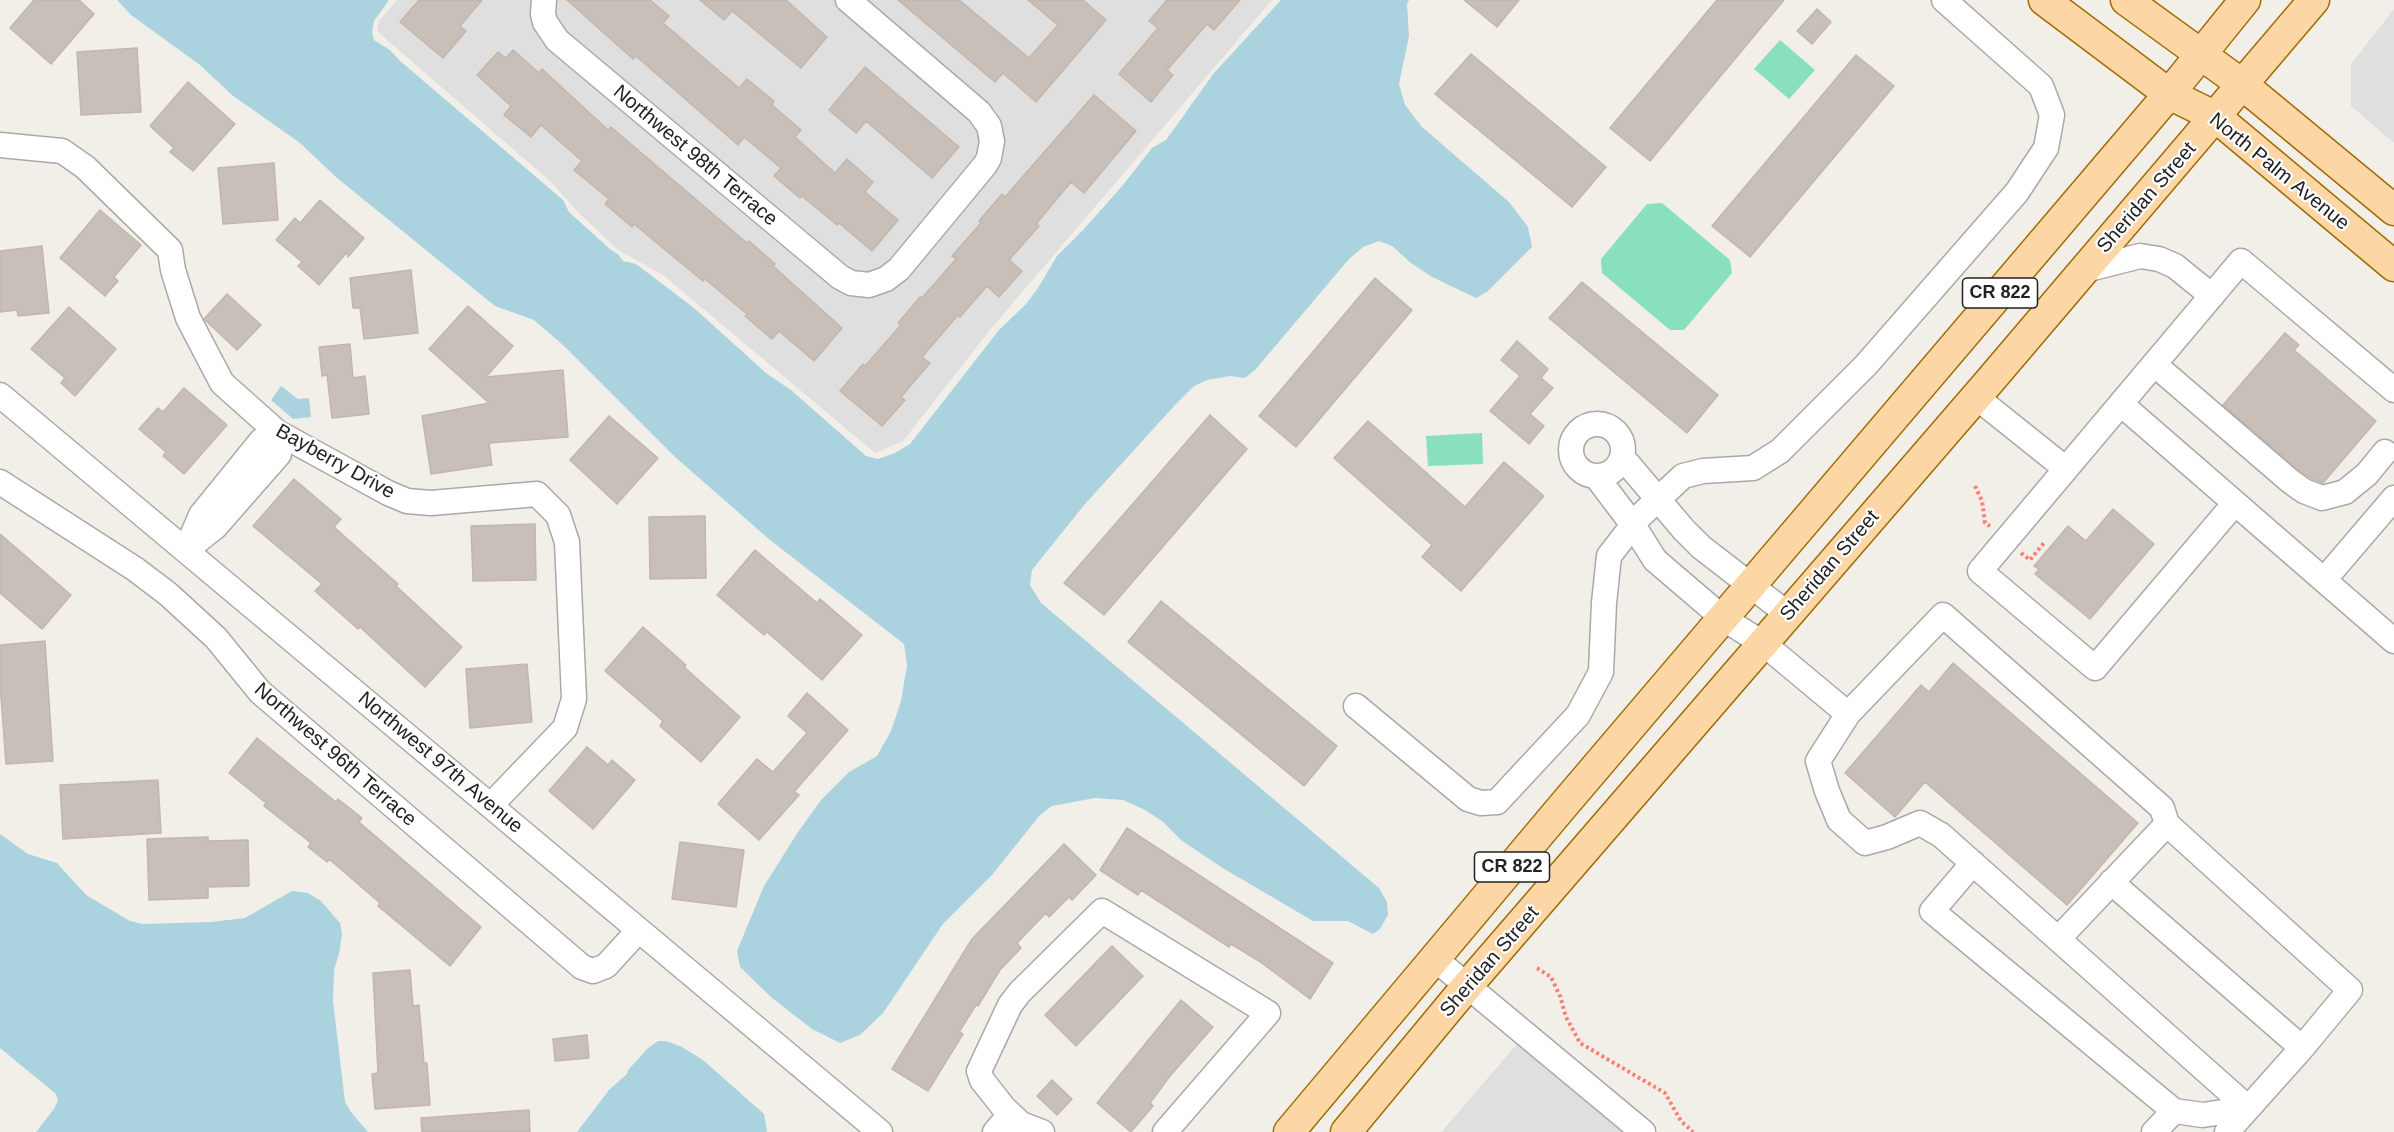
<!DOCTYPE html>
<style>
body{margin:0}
canvas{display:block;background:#f2efe9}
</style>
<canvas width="2394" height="1132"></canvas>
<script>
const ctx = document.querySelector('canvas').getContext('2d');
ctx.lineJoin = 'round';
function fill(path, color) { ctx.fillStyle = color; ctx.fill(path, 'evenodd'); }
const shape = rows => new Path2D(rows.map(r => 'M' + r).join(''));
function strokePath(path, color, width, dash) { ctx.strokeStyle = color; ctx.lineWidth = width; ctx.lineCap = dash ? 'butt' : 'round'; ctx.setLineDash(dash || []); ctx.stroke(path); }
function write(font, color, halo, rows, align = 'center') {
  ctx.font = font + ' Arial,sans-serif'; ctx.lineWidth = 4.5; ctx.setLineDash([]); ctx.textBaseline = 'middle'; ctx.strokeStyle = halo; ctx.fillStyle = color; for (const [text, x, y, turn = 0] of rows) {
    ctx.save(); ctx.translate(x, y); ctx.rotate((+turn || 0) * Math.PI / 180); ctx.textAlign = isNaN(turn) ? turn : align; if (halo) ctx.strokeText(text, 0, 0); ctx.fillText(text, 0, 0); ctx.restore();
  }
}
const residential = shape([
 [397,0,1272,0,994,325,903,441,875,453,663,275,618,250,578,212,551,182,379,33,377,30,379,21],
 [2394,9,2394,143,2351,106,2351,64],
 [1525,1035,1641,1132,1441,1132]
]);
const pitch = shape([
 [1780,40,1815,70,1789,99,1754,69],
 [1662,203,1730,260,1732,273,1684,330,1670,330,1602,273,1601,259,1647,204],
 [1482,433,1483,464,1428,466,1426,436]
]);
const water = shape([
 [117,0,389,0,374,21,372,32,374,40,390,50,399,60,563,200,569,212,611,250,618,254,623,261,636,264,694,308,766,373,791,390,866,456,878,459,895,453,910,444,999,330,1026,304,1038,288,1057,256,1084,229,1123,185,1152,148,1166,140,1214,73,1281,0,1409,0,1407,4,1409,36,1399,84,1405,105,1422,127,1509,202,1528,227,1532,247,1487,292,1476,298,1432,277,1411,263,1392,246,1379,241,1363,247,1349,259,1256,369,1245,378,1230,376,1207,380,1194,386,1175,405,1085,504,1032,570,1030,585,1041,603,1379,888,1387,902,1388,915,1380,929,1373,934,1348,921,1313,921,1221,867,1181,840,1162,821,1145,810,1123,800,1095,798,1052,806,1040,815,992,875,943,924,883,1013,860,1035,840,1043,812,1029,772,998,740,967,737,951,764,886,798,832,821,800,849,772,877,756,891,731,901,701,907,665,904,644,770,540,674,456,564,346,534,320,495,306,337,178,300,143,232,95,200,65,131,15],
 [281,386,298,399,309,398,311,417,293,419,271,400],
 [0,834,28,854,57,863,86,895,130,921,142,924,211,922,245,918,292,891,308,893,321,901,340,923,342,934,339,954,334,970,333,1001,345,1102,351,1112,368,1132,36,1132,54,1109,58,1100,56,1094,0,1048],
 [658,1041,666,1041,682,1047,703,1060,764,1114,767,1132,577,1132,609,1090,627,1074,628,1070,648,1048]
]);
const building = shape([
 [34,0,79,0,94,14,51,64,10,28,34,0],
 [419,0,482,0,460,26,466,31,443,58,400,22,419,0],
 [567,0,650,0,669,16,663,23,739,88,747,79,774,101,772,105,801,130,795,137,835,173,847,159,873,182,865,192,898,220,872,251,839,223,837,225,802,196,800,198,774,176,781,168,744,137,738,145,636,56,633,59,567,0],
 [700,0,786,0,827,37,801,68,732,11,724,20,700,0],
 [898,0,959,0,1029,58,1058,25,1028,0,1083,0,1106,20,1036,102,1003,73,995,82,898,0],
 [1167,0,1240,0,1214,30,1207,24,1167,70,1173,75,1151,102,1119,74,1158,28,1149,21,1167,0],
 [1464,0,1519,0,1497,27,1464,0],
 [1717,0,1784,0,1650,161,1610,128,1717,0],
 [1817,9,1831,22,1812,44,1797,31,1817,9],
 [137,48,141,112,81,115,77,52,137,48],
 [513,50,539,73,542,69,608,130,611,127,747,243,749,241,775,264,773,266,842,328,814,361,779,331,772,339,745,316,747,314,705,279,703,281,634,224,632,227,605,204,609,199,574,170,582,161,541,125,531,137,504,115,511,106,477,75,498,52,506,58,513,50],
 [1471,54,1606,167,1572,207,1435,94,1471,54],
 [1856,55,1894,86,1750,257,1712,226,1856,55],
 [865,67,959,147,932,178,866,121,856,133,829,110,865,67],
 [188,82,235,124,193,171,170,152,174,148,150,126,188,82],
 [1094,95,1136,131,1084,193,1071,182,1036,224,1039,226,1009,260,1022,271,999,297,987,286,960,317,958,315,922,357,930,363,901,397,905,400,882,426,840,391,863,364,865,366,901,325,898,323,920,297,922,298,956,259,952,256,981,223,979,221,1002,194,1005,197,1094,95],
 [274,163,278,220,223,224,218,168,274,163],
 [320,200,364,238,348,257,347,252,319,285,298,266,302,262,276,240,295,218,300,223,320,200],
 [100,210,141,245,114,277,118,281,105,296,60,258,100,210],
 [42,246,49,313,18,316,17,310,0,312,0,251,42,246],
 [411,270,418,333,364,339,360,308,353,308,350,278,411,270],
 [1375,278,1412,310,1296,447,1259,416,1375,278],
 [1582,282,1718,395,1687,433,1549,318,1582,282],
 [227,294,261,325,237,350,204,319,227,294],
 [468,306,513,346,486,377,563,370,568,437,489,443,492,465,431,474,422,416,489,403,429,349,468,306],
 [69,307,116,349,75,396,61,383,65,378,31,349,69,307],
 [2285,333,2299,345,2294,350,2376,421,2323,483,2311,478,2299,470,2223,405,2285,333],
 [1517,341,1548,369,1541,378,1553,388,1530,414,1544,426,1529,444,1490,411,1520,376,1501,360,1517,341],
 [350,344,353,378,365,376,369,414,332,418,327,375,322,376,319,347,350,344],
 [184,388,227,425,184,474,163,456,166,452,139,429,158,408,163,412,184,388],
 [1210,415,1247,449,1104,615,1064,583,1210,415],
 [609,416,658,458,617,504,570,460,609,416],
 [1368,421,1465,507,1504,462,1544,496,1461,591,1422,557,1432,545,1334,458,1368,421],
 [294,479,341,519,334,527,398,584,396,586,462,647,425,687,360,627,358,629,315,591,322,584,253,526,294,479],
 [2113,509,2154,544,2090,619,2035,574,2039,569,2034,566,2068,526,2086,541,2113,509],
 [705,516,706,578,650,579,649,517,705,516],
 [535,524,536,580,473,581,471,526,535,524],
 [0,534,71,595,42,629,0,593,0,534],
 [755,550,817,603,820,599,862,635,822,680,767,632,764,635,717,595,755,550],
 [1161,601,1337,746,1304,786,1128,642,1161,601],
 [643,627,686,665,684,667,740,717,701,762,660,726,663,721,605,671,643,627],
 [45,641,53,761,6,764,0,683,0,645,45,641],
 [1953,663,2138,823,2067,905,1925,782,1895,817,1845,773,1921,685,1929,692,1953,663],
 [527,664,532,722,470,728,466,669,527,664],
 [807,693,848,730,794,792,799,795,759,840,718,804,757,759,773,772,807,733,788,716,807,693],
 [257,738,336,802,338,799,362,818,359,822,481,927,450,966,378,906,380,903,329,859,327,862,308,847,311,843,264,806,266,803,229,773,257,738],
 [587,747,608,765,612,760,635,780,593,829,549,791,587,747],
 [158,780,161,833,63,839,60,785,158,780],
 [1127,828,1333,963,1310,999,1259,961,1231,944,1229,947,1141,890,1138,895,1100,870,1127,828],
 [208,837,208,841,248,840,249,886,208,887,208,898,149,900,147,839,208,837],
 [680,842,744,850,736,907,672,899,680,842],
 [1064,844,1096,875,1072,900,1069,897,1049,917,1046,913,1017,943,1021,948,1000,970,978,1006,976,1005,959,1032,963,1034,928,1091,892,1069,972,939,1064,844],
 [1112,946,1143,976,1076,1046,1045,1015,1112,946],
 [410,970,413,1006,419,1005,424,1063,427,1063,430,1105,375,1109,372,1074,378,1073,373,973,410,970],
 [1181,1000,1213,1027,1170,1076,1150,1103,1153,1106,1131,1132,1097,1103,1181,1000],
 [587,1035,589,1058,555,1061,553,1039,587,1035],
 [1052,1080,1072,1099,1057,1115,1037,1096,1052,1080],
 [529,1110,530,1132,422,1132,421,1118,529,1110]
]);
const path = shape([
 [1975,486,1982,501,1985,523,1990,526],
 [2021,553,2030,560,2044,543],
 [1537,968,1551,977,1560,996,1566,1017,1580,1043,1665,1093,1681,1121,1693,1132]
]);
const minor = shape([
 [544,0,543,14,545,22,557,40,840,277,851,283,869,285,886,279,899,269,985,165,989,158,992,141,989,126,979,112,848,0],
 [0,145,62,151,85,167,170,250,173,270,188,318,222,383,277,432,388,493,407,501,431,503,537,494,558,515,567,542,574,699,565,728,491,805],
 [2085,270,2140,256,2159,259,2175,266,2212,296],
 [2154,364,2290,481,2304,491,2322,498,2345,492,2367,474,2385,452],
 [0,395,880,1132],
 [1976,397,2066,469],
 [2121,404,2394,641],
 '1571 450a26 26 0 1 1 52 0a26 26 0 1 1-52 0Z',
 [277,432,279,454,215,527,186,550,201,515,261,441,277,432],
 [1623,458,1684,530,1701,547,1789,615],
 [1596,476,1633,525,1655,560,1724,619,1764,644,1848,714],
 [0,482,135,569,168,594,216,638,260,692,582,967,593,971,606,966,638,931],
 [2235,503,2095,668,1980,571,2241,261,2394,390],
 [2324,580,2394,498],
 [1356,706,1468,799,1481,803,1497,802,1578,715,1601,672,1604,603,1609,556,1639,517,1683,476,1703,471,1753,468,1780,451,1866,365,2017,192,2046,148,2052,115,2041,86,1944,0],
 [1973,863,1932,911,2174,1111,2203,1115,2248,1108],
 [2111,882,2302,1048],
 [2058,939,2167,824],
 [1435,959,1643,1132],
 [995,1132,1001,1125,1021,1124,1023,1132],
 [1042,1132,1021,1124,1004,1108,982,1080,979,1071,1010,1005,1020,992,1102,911,1268,1013,1165,1132],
 [2154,1132,2174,1111],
 [2227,1132,2302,1048,2350,990,2167,824,2162,808,1943,615,1848,714,1818,761,1827,791,1839,820,1865,843,1887,837,1920,823,1941,835,2248,1108]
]);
const major = shape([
 [2044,0,2169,94,2216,117,2394,266],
 [2126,0,2243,85,2394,210],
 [1289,1132,1562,807,2169,94,2245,0],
 [1346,1132,1467,986,1988,383,2314,0]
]);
const shields = [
 [2000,293,75],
 [1512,867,75]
];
const shieldNames = [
 ["CR 822",2000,293],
 ["CR 822",1512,867]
];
const streetNames = [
 ["Northwest 98th Terrace",695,156,40],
 ["North Palm Avenue",2279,172,39],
 ["Sheridan Street",2147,198,-49],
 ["Bayberry Drive",335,462,29],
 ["Sheridan Street",1830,566,-49],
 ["Northwest 96th Terrace",335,755,41],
 ["Northwest 97th Avenue",440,763,40],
 ["Sheridan Street",1490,962,-49]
];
fill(residential, '#e0dfdf');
fill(pitch, '#88e0be');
fill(water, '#aad3df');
fill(building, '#c7bfb8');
strokePath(building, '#c4b6ab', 1.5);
strokePath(minor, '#a9a9a9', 27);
strokePath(major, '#a06b00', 33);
strokePath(path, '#fa8072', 4, [3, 3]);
strokePath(minor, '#fff', 24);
strokePath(major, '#fcd6a4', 30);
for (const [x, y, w] of shields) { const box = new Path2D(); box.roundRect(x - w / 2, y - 15, w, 30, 4.5); ctx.fillStyle = '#fff'; ctx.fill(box); strokePath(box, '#222', 1.5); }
write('bold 18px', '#222', null, shieldNames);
write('20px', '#222', '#fff', streetNames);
</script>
